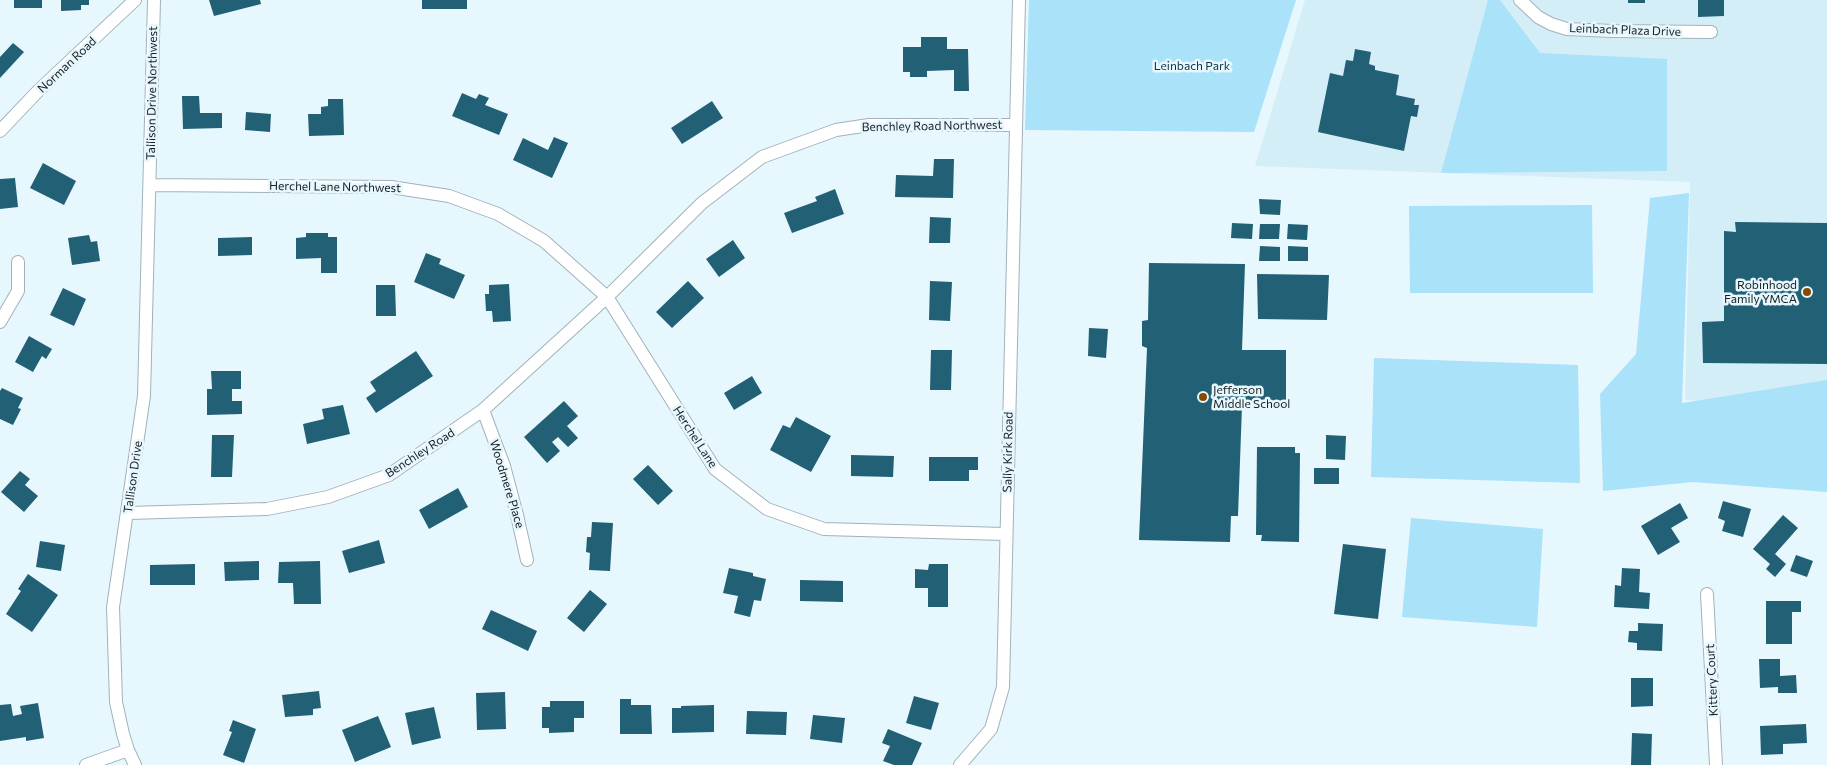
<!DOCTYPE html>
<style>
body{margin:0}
canvas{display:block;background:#e6f7fd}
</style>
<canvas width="1827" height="765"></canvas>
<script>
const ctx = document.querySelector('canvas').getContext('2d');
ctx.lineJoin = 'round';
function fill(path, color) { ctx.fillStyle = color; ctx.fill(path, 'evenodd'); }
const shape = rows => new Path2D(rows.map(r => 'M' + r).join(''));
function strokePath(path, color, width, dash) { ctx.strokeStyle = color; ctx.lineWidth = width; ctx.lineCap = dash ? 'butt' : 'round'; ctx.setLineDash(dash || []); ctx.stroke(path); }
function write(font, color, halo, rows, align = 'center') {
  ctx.font = font + ' Commissioner,sans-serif'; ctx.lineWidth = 5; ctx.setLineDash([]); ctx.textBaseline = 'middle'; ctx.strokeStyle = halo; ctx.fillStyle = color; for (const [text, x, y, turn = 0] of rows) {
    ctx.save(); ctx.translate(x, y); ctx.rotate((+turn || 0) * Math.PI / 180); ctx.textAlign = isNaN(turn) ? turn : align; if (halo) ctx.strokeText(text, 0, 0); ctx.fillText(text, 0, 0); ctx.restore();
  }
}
const built = shape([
 [1305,0,1827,0,1827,403,1685,400,1690,182,1255,166]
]);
const green = shape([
 [1029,0,1296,0,1254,132,1025,130],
 [1488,0,1500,0,1540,53,1667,59,1667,171,1441,173],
 [1689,193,1682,403,1827,380,1827,492,1693,482,1603,491,1600,394,1636,354,1650,198],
 [1592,205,1593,293,1410,293,1409,206],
 [1374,358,1578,365,1580,483,1371,477],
 [1411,518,1543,529,1537,627,1402,617]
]);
const building = shape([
 [14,0,42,0,42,8,14,8],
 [61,0,89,0,89,5,81,5,81,10,61,11],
 [209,0,260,0,261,4,214,16],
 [422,0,467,0,467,9,422,9],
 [1628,0,1645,0,1645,3,1628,3],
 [1698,0,1724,0,1724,16,1698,17],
 [921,37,947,37,947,49,968,49,969,91,954,91,954,70,927,71,927,77,910,77,910,72,903,72,903,47,921,47],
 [13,43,24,52,0,78,0,57],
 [1355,49,1371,52,1369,64,1375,66,1375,70,1399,75,1396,95,1415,99,1414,105,1419,105,1417,117,1411,116,1404,151,1318,132,1330,73,1343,76,1346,60,1353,61],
 [462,93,476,99,479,94,489,98,485,105,508,114,499,135,452,116],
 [182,96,199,96,200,113,222,113,222,128,183,129],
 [328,99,343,99,344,135,309,136,308,114,321,114,321,107,328,106],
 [712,101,723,118,682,144,671,128],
 [246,112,271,114,270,132,245,130],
 [554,137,568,143,552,178,513,160,523,138,548,150],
 [934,159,954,159,953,198,895,197,896,175,933,176],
 [43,163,76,181,64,205,30,188],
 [15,178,18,207,0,209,0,179],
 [835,189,844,214,792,233,784,213,817,201,815,197],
 [1259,199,1281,200,1280,215,1260,214],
 [930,217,951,218,950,243,929,243],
 [1735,222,1827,223,1827,364,1703,363,1702,322,1724,321,1724,231,1736,232],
 [1232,223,1253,224,1252,239,1231,238],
 [1260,224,1280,224,1279,239,1259,239],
 [1288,224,1308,225,1307,240,1287,239],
 [306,233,328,233,328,237,337,237,337,273,321,273,321,258,296,259,296,238,306,237],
 [89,235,91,242,97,241,100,261,72,265,68,238],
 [252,237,252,255,218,256,218,238],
 [733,240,745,258,719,277,706,259],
 [1260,246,1280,247,1280,261,1259,261],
 [1288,246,1308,247,1308,261,1288,261],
 [426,253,441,259,439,264,465,275,454,299,414,282],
 [1149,263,1245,264,1242,350,1286,350,1286,406,1242,406,1238,516,1231,516,1230,542,1139,540,1147,348,1142,346,1142,321,1148,320],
 [1257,274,1329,275,1327,320,1258,319],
 [688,281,704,298,672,328,656,312],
 [930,281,952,282,950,321,929,320],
 [509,284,511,321,493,322,492,311,486,311,485,294,489,294,489,285],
 [376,285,395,285,396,316,376,316],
 [63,288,86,299,74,326,50,315],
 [1089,328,1108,329,1106,358,1088,356],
 [29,336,52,349,46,359,42,356,33,372,15,362],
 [931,350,952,350,951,390,930,390],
 [416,351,433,376,376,413,366,398,376,391,370,382],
 [211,371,241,371,241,389,232,389,232,401,242,401,242,414,207,415,207,389,212,389],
 [752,376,762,393,734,410,724,393],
 [2,388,23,398,18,408,21,409,13,425,0,419,0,391],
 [564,401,578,416,567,426,578,438,568,447,558,437,552,442,560,451,547,463,524,437],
 [343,405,350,434,307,444,303,424,324,419,322,409],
 [796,417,831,436,811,472,770,450,783,425,790,428],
 [212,435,234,435,232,477,211,477],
 [1326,435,1346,436,1345,460,1326,459],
 [1257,447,1295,447,1295,453,1300,453,1299,542,1261,541,1262,535,1256,535],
 [851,455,894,456,893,477,851,476],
 [929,457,978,457,978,470,969,470,969,481,929,481],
 [648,465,673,491,658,505,633,479],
 [1314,468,1339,468,1339,484,1314,484],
 [20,471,30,479,25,485,38,496,24,512,1,492],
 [458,488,468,507,429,529,419,510],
 [1723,501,1751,509,1743,537,1722,531,1725,521,1718,518],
 [1680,503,1688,518,1671,528,1680,542,1658,555,1641,526],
 [1783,515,1798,528,1775,554,1786,564,1775,577,1766,569,1770,564,1753,549],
 [592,522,613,523,610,571,589,570,590,553,586,552,587,537,591,537],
 [379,540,385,563,349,573,342,551],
 [40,541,65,545,61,571,36,567],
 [1343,544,1386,549,1378,619,1334,614],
 [1796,555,1813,561,1807,577,1790,571],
 [259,561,259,580,225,581,224,562],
 [320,561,321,604,294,604,293,583,278,583,279,562],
 [195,564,195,585,150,585,150,565],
 [929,564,948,564,948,607,928,607,928,588,915,588,915,569,928,570],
 [729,568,753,573,753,576,766,579,761,601,754,600,750,617,734,613,738,596,723,593],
 [1622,568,1640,569,1639,592,1650,593,1649,609,1614,607,1615,585,1621,586],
 [28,574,58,595,32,632,6,614,21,591,18,589],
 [800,580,843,581,843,602,800,601],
 [590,590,607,604,584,632,567,618],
 [1766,601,1801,601,1801,612,1792,612,1792,644,1766,644],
 [491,610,537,631,528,651,482,629],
 [1638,623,1663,624,1662,651,1637,650,1637,643,1628,642,1629,631,1638,631],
 [1759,659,1780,659,1780,676,1796,675,1797,693,1778,693,1778,687,1760,688],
 [1631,678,1653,678,1653,706,1631,707],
 [319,691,321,708,313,709,313,715,285,717,282,695],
 [505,692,506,729,477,730,476,693],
 [914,696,939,703,931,730,906,723],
 [620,699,631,699,631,705,651,705,652,734,620,734],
 [550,701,584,701,584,718,574,718,574,732,549,733,549,728,542,728,542,707,550,707],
 [38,703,44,738,26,741,26,737,0,741,0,705,11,704,13,716,22,714,20,706],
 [714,705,714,732,672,733,672,708,681,708,681,706],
 [434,707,441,738,412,745,405,713],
 [747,711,787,712,786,735,746,734],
 [813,715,845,718,842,743,810,739],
 [378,716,391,747,355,762,342,730],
 [233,720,256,729,244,763,223,755,232,732,229,731],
 [1806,724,1807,743,1783,744,1783,754,1761,755,1760,726],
 [888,729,922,743,912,765,894,765,883,761,890,746,882,743],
 [1632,733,1652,734,1651,765,1631,765]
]);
const street = shape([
 [1520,0,1538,17,1551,24,1567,29,1612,31,1711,32],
 [0,131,38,91,135,0],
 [150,185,391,187,449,196,498,214,544,241,607,297,715,469,767,509,824,529,1005,534],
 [0,322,18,291,18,262],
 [483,410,504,466,517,515,527,560],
 [128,513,267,509,328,497,389,475,483,410,607,297,702,203,762,157,836,130,869,125,1016,125],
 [1707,594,1716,765],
 [86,765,128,750],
 [135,765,128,750,123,734,116,702,113,607,144,396,154,0],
 [960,765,991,729,1003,687,1019,0]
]);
const markers = [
 [1807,292,5,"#854b01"],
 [1203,397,5,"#854b01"]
];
const streetNames = [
 ["Leinbach Plaza Drive",1625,30,2],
 ["Norman Road",67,65,-43],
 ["Tallison Drive Northwest",152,93,-89],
 ["Benchley Road Northwest",932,126,-1],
 ["Herchel Lane Northwest",335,187,1],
 ["Herchel Lane",695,437,57],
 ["Sally Kirk Road",1008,452,-89],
 ["Benchley Road",420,453,-33],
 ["Tallison Drive",133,477,-82],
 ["Woodmere Place",507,484,73],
 ["Kittery Court",1712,680,-93]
];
const parkNames = [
 ["Leinbach Park",1192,66]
];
const poiNames = [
 ["Robinhood",1797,285],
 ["Family YMCA",1797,299],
 ["Jefferson",1213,390,"left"],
 ["Middle School",1213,404,"left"]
];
fill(built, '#d4eef8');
fill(green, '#a9e2f9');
fill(building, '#226075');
strokePath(street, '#a2b2b8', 14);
strokePath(street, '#fff', 12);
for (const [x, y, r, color] of markers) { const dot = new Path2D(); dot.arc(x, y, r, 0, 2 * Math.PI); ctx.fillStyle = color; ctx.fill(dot); strokePath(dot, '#e6f7fd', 2); }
write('12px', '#181e21', '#e6f7fd', streetNames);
write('12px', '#0e3441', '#e6f7fd', parkNames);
write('12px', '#181e21', '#e6f7fd', poiNames, 'right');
</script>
